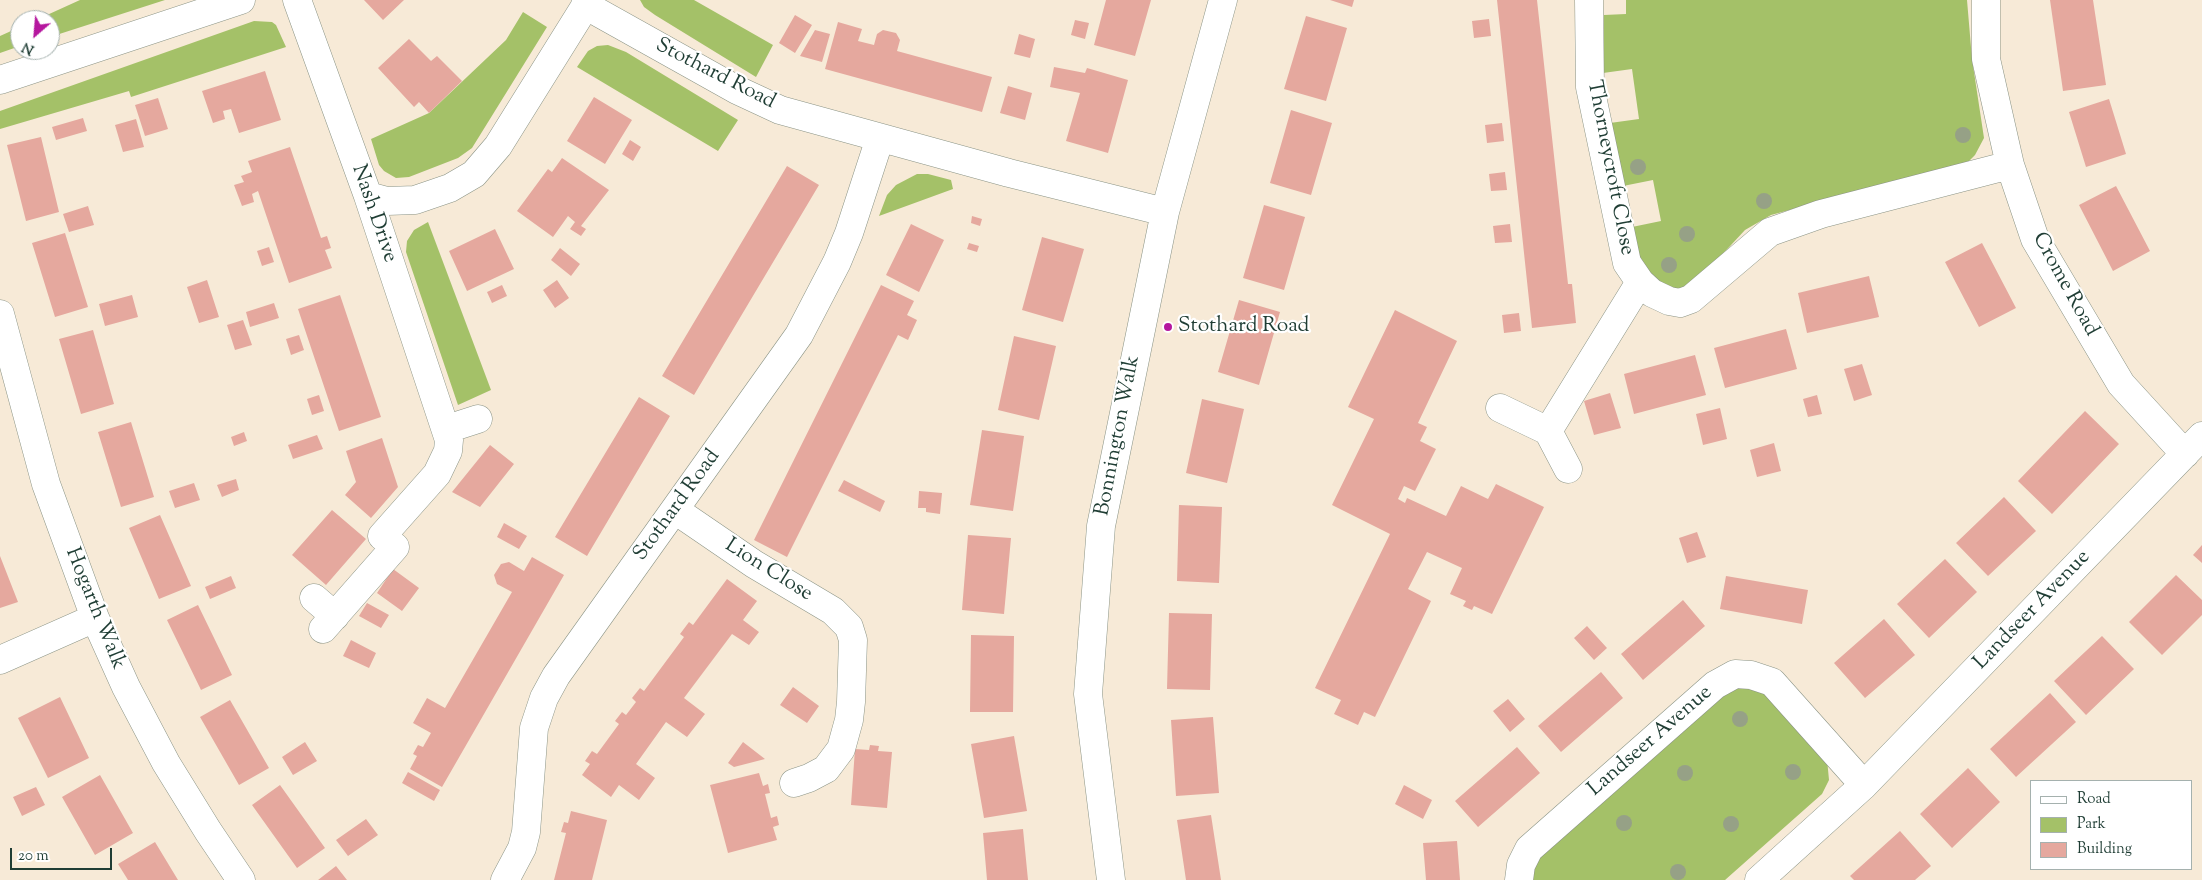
<!DOCTYPE html>
<style>
body{margin:0}
#map{position:relative;width:2202px;height:880px;overflow:hidden;background:#f7ead7;font-family:"Sorts Mill Goudy",serif}
canvas{display:block}
.legend{position:absolute;left:2030px;top:780px;width:162px;height:90px;box-sizing:border-box;background:#fff;border:1px solid #a5b1ae;margin:0;padding:6px 9px;list-style:none;font-size:15px;color:#1f3d34}
.legend li{display:flex;align-items:center;gap:10px;height:25px}
.legend b{width:25px;border:1px solid #a5b1ae}
.north{position:absolute;left:10px;top:10px;width:50px;height:50px;box-sizing:border-box;background:#fff;border:1px solid #a5b1ae;border-radius:50%;rotate:207deg;font-size:14px;font-weight:700;line-height:20px;text-align:center;color:#1f3d34}
.north::after{content:'';display:block;margin:auto;width:18px;height:22px;background:#b5179e;clip-path:polygon(50% 0,100% 100%,50% 72%,0 100%)}
.scale{position:absolute;left:10px;top:848px;width:102px;height:22px;box-sizing:border-box;border:2px solid #1f3d34;border-top:0;padding-left:6px;font-size:15px;line-height:18px;white-space:nowrap;color:#1f3d34;-webkit-text-stroke:4px #fff;paint-order:stroke}
</style>
<div id="map">
<canvas width="2202" height="880"></canvas>
<ul class="legend">
<li><b style="height:6px;background:#fff"></b>Road</li>
<li><b style="height:14px;background:#a4c168"></b>Park</li>
<li><b style="height:14px;background:#e5a89e"></b>Building</li>
</ul>
<div class="north">N</div>
<div class="scale">20 m</div>
</div>
<script>
const ctx = document.querySelector('canvas').getContext('2d');
ctx.lineJoin = 'round';
function fill(path, color) { ctx.fillStyle = color; ctx.fill(path, 'evenodd'); }
const shape = rows => new Path2D(rows.map(r => 'M' + r).join(''));
function strokePath(path, color, width, dash) { ctx.strokeStyle = color; ctx.lineWidth = width; ctx.lineCap = dash ? 'butt' : 'round'; ctx.setLineDash(dash || []); ctx.stroke(path); }
function write(font, color, halo, rows, align = 'center') {
  ctx.font = font + ' "Sorts Mill Goudy",serif'; ctx.lineWidth = 4.5; ctx.setLineDash([]); ctx.textBaseline = 'middle'; ctx.strokeStyle = halo; ctx.fillStyle = color; for (const [text, x, y, turn = 0] of rows) {
    ctx.save(); ctx.translate(x, y); ctx.rotate((+turn || 0) * Math.PI / 180); ctx.textAlign = isNaN(turn) ? turn : align; if (halo) ctx.strokeText(text, 0, 0); ctx.fillText(text, 0, 0); ctx.restore();
  }
}
const green = shape([
 [80,0,165,0,50,37,50,20,36,20],
 [640,0,694,0,773,45,756,77,655,15,644,7],
 [1626,0,1967,0,1972,59,1984,138,1975,155,1968,162,1771,215,1745,230,1691,288,1681,292,1655,281,1640,257,1632,227,1661,221,1653,180,1623,186,1610,123,1639,119,1632,69,1603,73,1604,15,1626,14],
 [523,12,547,27,472,148,458,158,409,177,396,178,384,171,379,165,371,139,429,113,506,40],
 [254,21,272,22,276,25,286,47,131,97,129,91,0,129,0,111],
 [20,27,20,46,0,53,0,36],
 [608,45,626,52,738,120,718,151,577,67,588,51,597,46],
 [917,174,928,174,951,180,953,189,879,216,887,195,896,185],
 [428,222,491,390,458,405,406,252,407,241,414,230],
 [1732,681,1758,686,1827,759,1829,780,1822,794,1725,880,1530,880,1533,858]
]);
const building = shape([
 [364,0,404,0,383,20],
 [1106,0,1151,0,1135,56,1094,45],
 [1330,0,1354,0,1352,7],
 [1497,0,1537,0,1568,284,1572,284,1576,323,1532,328],
 [2050,0,2093,0,2106,85,2063,91],
 [795,15,812,25,795,53,779,43],
 [1306,16,1347,28,1326,101,1284,89],
 [1489,19,1491,36,1474,38,1472,21],
 [1075,20,1089,23,1085,39,1071,35],
 [838,22,862,29,858,41,874,45,877,34,883,30,896,33,900,40,897,51,992,77,982,112,825,69],
 [815,30,830,34,822,62,800,56],
 [1019,34,1035,39,1030,58,1014,54],
 [409,39,431,61,437,56,462,81,429,113,419,102,414,107,378,68],
 [1054,67,1085,73,1087,68,1128,80,1108,153,1066,141,1080,93,1050,87],
 [265,71,281,120,239,133,231,109,223,111,225,119,213,123,202,91],
 [1008,86,1032,93,1025,120,1000,113],
 [594,97,632,120,605,164,567,141],
 [158,98,168,129,145,136,135,105],
 [2109,99,2126,154,2086,167,2069,112],
 [1291,110,1332,123,1311,195,1270,183],
 [83,118,87,131,56,140,52,127],
 [136,119,144,147,123,152,115,125],
 [1502,123,1504,141,1487,143,1485,125],
 [41,137,59,212,26,221,7,145],
 [630,140,641,147,633,161,622,154],
 [290,147,321,238,327,236,331,248,325,250,332,268,289,283,258,191,252,194,254,202,242,206,234,185,244,182,241,176,252,172,248,161],
 [562,158,609,190,581,226,586,229,581,236,570,229,575,222,568,216,553,237,517,211,548,169,552,172],
 [787,166,819,185,694,395,662,376],
 [1505,172,1507,190,1491,191,1489,174],
 [2116,186,2150,251,2113,271,2079,205],
 [1264,205,1305,217,1284,290,1243,278],
 [88,206,94,225,69,232,63,214],
 [972,216,982,219,980,226,971,223],
 [911,224,944,240,919,292,886,275],
 [1510,224,1512,242,1495,243,1493,226],
 [495,229,514,269,467,291,449,251],
 [65,233,88,307,55,317,32,243],
 [1042,237,1084,249,1063,322,1022,310],
 [969,243,979,246,977,252,967,249],
 [1982,243,2016,308,1979,327,1945,262],
 [269,247,274,262,262,266,257,251],
 [560,248,580,264,571,276,551,260],
 [1869,276,1879,317,1807,333,1798,293],
 [207,280,219,317,199,323,187,287],
 [557,280,569,298,555,308,543,290],
 [502,285,507,296,492,303,487,292],
 [881,285,914,301,907,315,917,320,908,340,898,335,787,557,754,540],
 [132,295,138,317,105,326,99,304],
 [340,295,381,417,339,431,298,309],
 [1239,300,1280,312,1259,385,1218,372],
 [274,303,279,318,250,327,246,312],
 [1395,310,1457,341,1418,423,1427,427,1420,441,1436,449,1415,491,1404,486,1398,499,1405,503,1407,498,1446,516,1461,486,1488,499,1496,484,1544,507,1492,614,1474,606,1472,610,1463,606,1466,601,1450,594,1462,568,1427,552,1408,589,1431,601,1375,717,1364,712,1358,725,1334,714,1341,700,1315,688,1390,534,1332,505,1374,419,1348,407],
 [1519,313,1521,331,1504,333,1502,315],
 [243,320,252,345,235,350,227,325],
 [1786,329,1797,369,1725,388,1714,348],
 [93,330,114,404,81,414,59,339],
 [299,335,304,350,291,355,286,339],
 [1014,336,1056,346,1039,420,998,410],
 [1695,355,1706,395,1634,414,1624,374],
 [1862,364,1872,395,1854,401,1844,369],
 [1610,393,1621,428,1594,435,1584,401],
 [319,395,324,411,312,415,307,399],
 [1817,395,1822,414,1808,417,1803,399],
 [639,397,670,416,587,556,555,537],
 [1202,399,1244,409,1227,483,1186,473],
 [1720,408,1727,439,1703,445,1696,414],
 [2085,411,2119,444,2052,514,2018,481],
 [131,422,154,497,121,507,98,432],
 [982,430,1024,436,1013,511,970,505],
 [244,432,247,441,234,446,231,437],
 [317,435,323,449,293,459,288,445],
 [382,438,398,487,371,518,345,495,356,482,346,451],
 [1774,443,1781,471,1757,477,1750,450],
 [490,445,514,464,480,507,452,492],
 [236,479,239,490,222,497,217,485],
 [844,480,885,501,880,512,838,491],
 [194,483,200,500,175,508,169,491],
 [919,491,942,493,940,514,926,512,926,508,918,508],
 [2004,497,2036,531,1988,576,1956,543],
 [1179,505,1222,507,1219,583,1177,581],
 [332,510,366,539,326,585,292,555],
 [160,515,191,586,159,599,129,528],
 [504,523,527,536,519,549,497,537],
 [1697,532,1706,557,1687,563,1679,538],
 [968,535,1011,538,1004,614,962,610],
 [2202,545,2202,563,2193,555],
 [0,556,18,602,0,608],
 [532,557,564,575,442,787,410,769,417,756,413,754,418,745,423,747,431,733,413,723,427,698,445,708,512,592,497,584,494,575,501,564,509,562,524,571],
 [1945,559,1977,592,1929,638,1897,604],
 [393,569,419,588,402,611,377,593],
 [2176,575,2202,600,2202,615,2162,655,2129,622],
 [231,576,236,588,210,599,205,587],
 [1726,576,1808,590,1802,624,1720,609],
 [727,579,757,601,743,620,759,632,749,645,732,634,684,698,705,714,687,737,666,722,636,764,655,778,639,800,619,785,611,797,582,775,590,764,585,761,592,751,597,754,619,724,615,721,622,712,626,715,636,702,632,698,640,688,644,691,684,637,680,634,689,622,693,625],
 [1683,600,1705,626,1643,680,1621,654],
 [367,603,389,615,381,628,359,616],
 [198,605,232,675,201,690,167,620],
 [1169,613,1212,614,1210,690,1167,689],
 [1884,619,1915,655,1865,698,1834,663],
 [1587,626,1607,648,1594,660,1574,638],
 [971,635,1014,636,1013,712,970,712],
 [2102,636,2134,669,2086,715,2054,681],
 [351,640,376,653,369,668,343,656],
 [1601,672,1623,698,1561,752,1538,726],
 [793,687,819,706,807,723,780,705],
 [2050,693,2076,722,2016,777,1990,749],
 [60,697,89,758,48,778,18,718],
 [1508,699,1525,719,1510,732,1493,711],
 [230,700,269,768,239,785,200,717],
 [1213,717,1219,793,1176,796,1171,720],
 [1014,736,1027,811,984,818,971,744],
 [305,742,317,761,293,775,282,757],
 [743,742,765,759,734,767,728,763],
 [870,745,879,746,878,751,892,752,887,808,851,805,855,749,869,750],
 [1517,747,1540,773,1478,827,1455,801],
 [1968,768,2000,802,1952,848,1920,814],
 [408,772,440,790,434,801,402,783],
 [759,773,763,786,768,784,770,793,765,794,771,818,777,816,779,825,773,827,777,840,728,853,710,785],
 [100,775,133,833,95,855,62,797],
 [280,785,325,848,297,868,252,805],
 [1404,785,1432,800,1423,819,1395,804],
 [36,787,45,805,22,816,13,797],
 [571,811,607,820,592,880,554,880,566,833,561,832,564,822,568,823],
 [1211,815,1221,880,1186,880,1177,820],
 [366,819,378,835,348,856,336,840],
 [1023,829,1028,880,987,880,983,833],
 [1900,831,1931,866,1915,880,1854,880,1850,876],
 [1457,841,1460,880,1426,880,1423,843],
 [155,842,178,880,128,880,118,864],
 [336,866,347,880,318,880]
]);
const minor = shape([
 [297,0,368,196,449,440,448,451,437,474,382,536,395,547,323,629],
 [1589,0,1590,87,1627,263,1640,282,1652,293,1669,301,1680,303,1691,299,1770,232,1821,214,2010,165],
 [1986,0,1986,59,2010,165,2035,239,2121,384,2185,454],
 [585,5,737,90,780,110,1009,173,1165,212],
 [0,80,241,0],
 [368,196,387,201,415,200,450,188,474,174,498,146,589,0],
 [0,314,46,484,95,618,126,687,166,763,208,831,241,880],
 [1500,408,1548,431,1568,469],
 [447,429,478,419],
 [1548,431,1640,282],
 [675,510,754,564,833,611,849,627,853,640,851,702,849,720,841,749,826,769,809,778,794,783],
 [314,598,335,616],
 [0,660,95,618],
 [505,880,522,848,526,832,534,728,544,698,556,676,799,335,837,262,849,233,880,138],
 [1111,880,1088,694,1101,526,1165,212,1223,0],
 [1519,880,1521,865,1529,849,1715,685,1735,674,1751,675,1772,682,1864,785],
 [1759,880,1864,785,2202,436]
]);
const trees = [
 [1963,135],
 [1638,167],
 [1764,201],
 [1687,234],
 [1669,265],
 [1740,719],
 [1793,772],
 [1685,773],
 [1624,823],
 [1731,824],
 [1678,872]
];
const markers = [
 [1168,327,5,"#b5179e"]
];
const streetNames = [
 ["Stothard Road",715,75,27],
 ["Thorneycroft Close",1609,168,79],
 ["Nash Drive",373,214,71],
 ["Crome Road",2064,285,61],
 ["Bonnington Walk",1119,436,-79],
 ["Stothard Road",678,506,-54],
 ["Lion Close",768,571,32],
 ["Hogarth Walk",94,609,68],
 ["Landseer Avenue",2033,611,-46],
 ["Landseer Avenue",1651,742,-41]
];
const poiNames = [
 ["Stothard Road",1178,327]
];
fill(green, '#a4c168');
fill(building, '#e5a89e');
strokePath(minor, '#8b9486', 29);
strokePath(minor, '#fff', 28);
ctx.fillStyle = '#96a186';
for (const [x, y] of trees) { ctx.beginPath(); ctx.arc(x, y, 8, 0, 2 * Math.PI); ctx.fill(); }
for (const [x, y, r, color] of markers) { const dot = new Path2D(); dot.arc(x, y, r, 0, 2 * Math.PI); ctx.fillStyle = color; ctx.fill(dot); strokePath(dot, '#fff', 2); }
write('21px', '#1f3d34', '#fff', streetNames);
write('21px', '#1f3d34', '#fff', poiNames, 'left');
</script>
